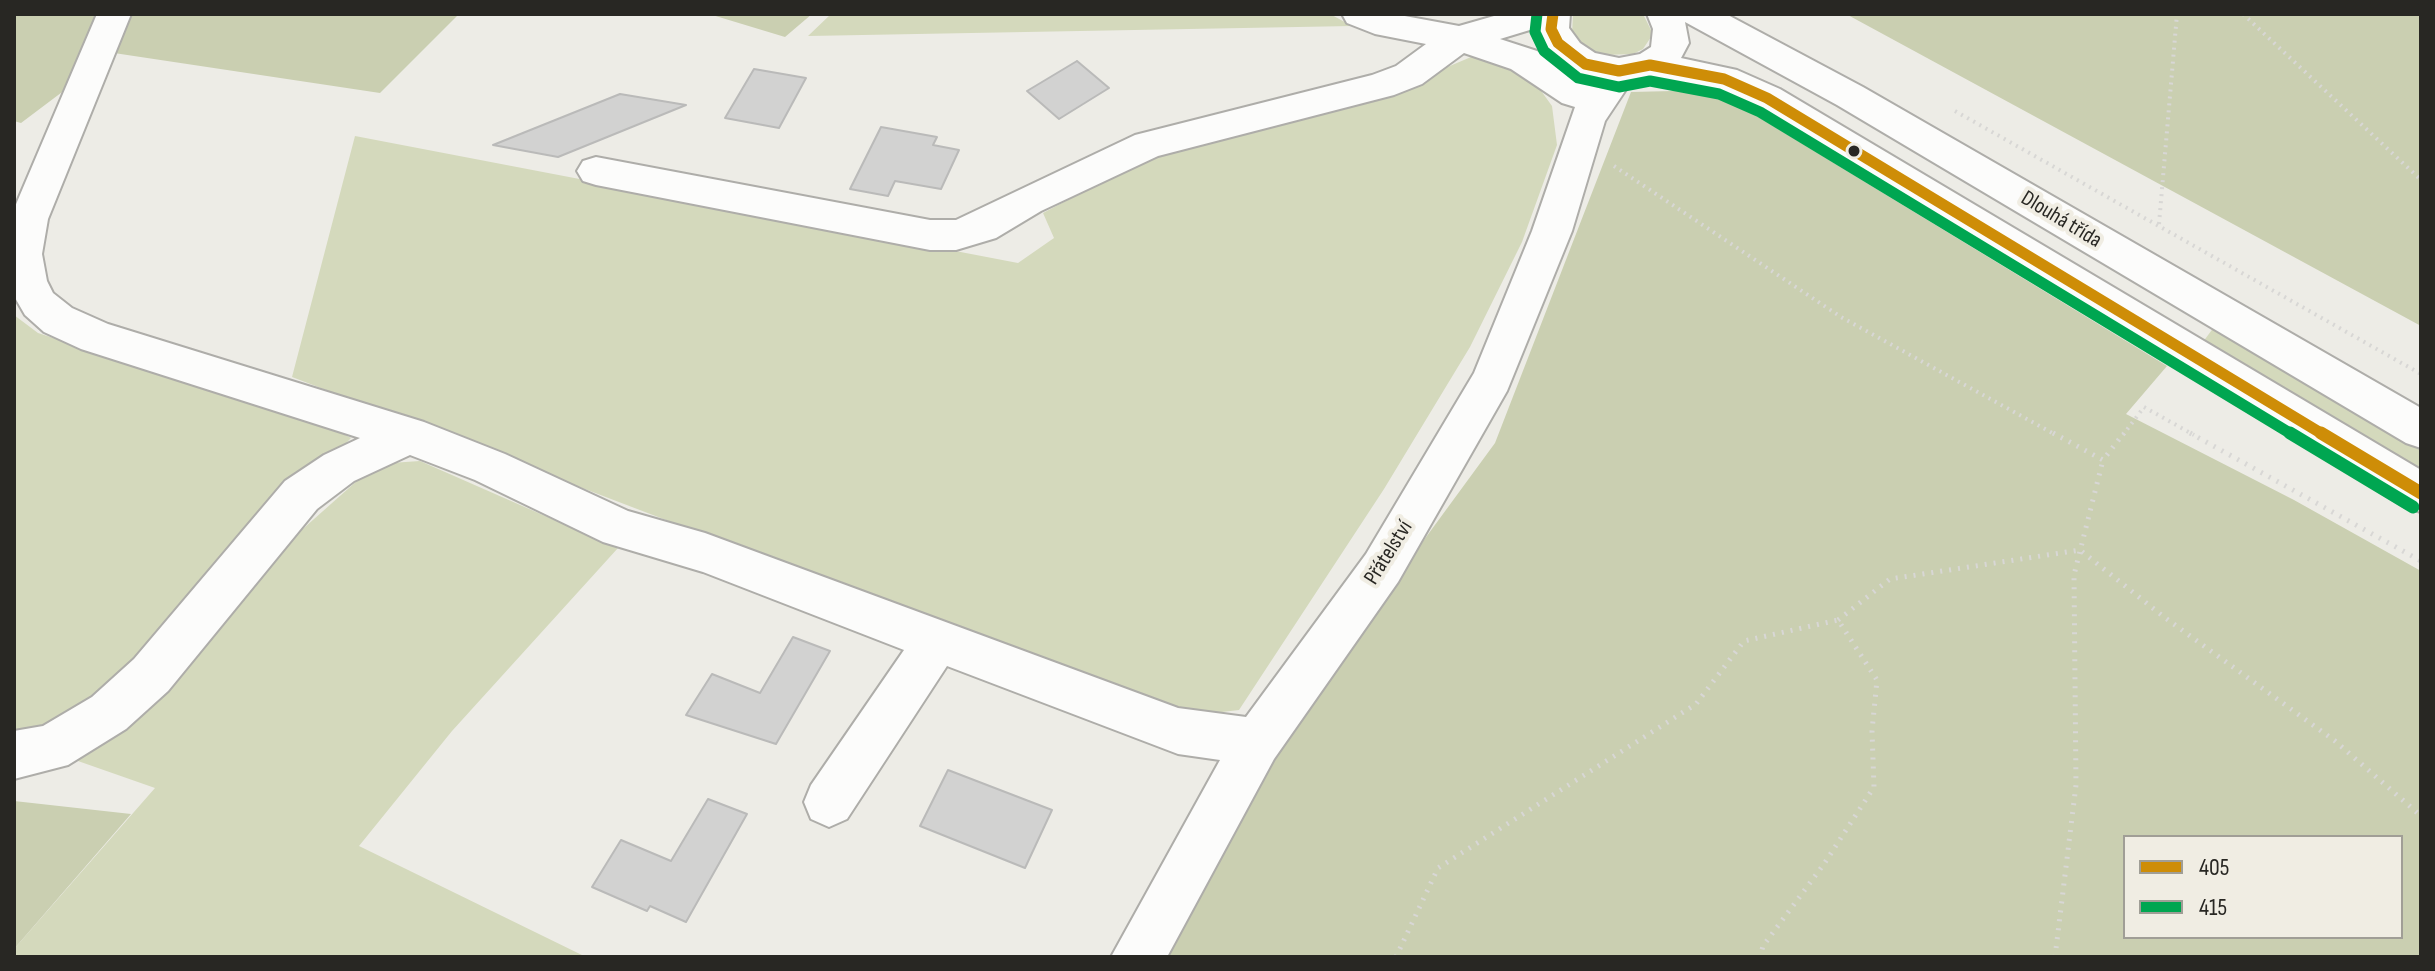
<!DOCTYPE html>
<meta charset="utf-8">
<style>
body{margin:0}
#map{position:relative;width:2435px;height:971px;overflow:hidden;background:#edece6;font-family:"Sofia Sans Condensed",sans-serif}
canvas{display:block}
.frame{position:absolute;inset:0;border:16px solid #282723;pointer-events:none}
.legend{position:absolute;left:2123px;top:835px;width:280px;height:104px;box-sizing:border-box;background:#f0ede3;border:2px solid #a09e96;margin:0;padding:10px 14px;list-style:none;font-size:24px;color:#282723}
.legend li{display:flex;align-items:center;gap:16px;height:40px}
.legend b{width:40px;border:2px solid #a09e96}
</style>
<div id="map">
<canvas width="2435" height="971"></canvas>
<div class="frame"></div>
<ul class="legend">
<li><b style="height:10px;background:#ce8d07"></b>405</li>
<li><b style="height:10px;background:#00a651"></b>415</li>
</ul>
</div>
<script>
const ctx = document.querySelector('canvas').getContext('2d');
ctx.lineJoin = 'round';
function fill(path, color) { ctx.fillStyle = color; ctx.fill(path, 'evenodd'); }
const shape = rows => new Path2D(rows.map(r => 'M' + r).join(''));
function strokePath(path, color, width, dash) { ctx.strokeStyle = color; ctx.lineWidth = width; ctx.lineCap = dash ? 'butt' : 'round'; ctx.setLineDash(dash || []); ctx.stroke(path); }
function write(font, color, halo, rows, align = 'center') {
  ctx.font = font + ' "Sofia Sans Condensed",sans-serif'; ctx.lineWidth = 8; ctx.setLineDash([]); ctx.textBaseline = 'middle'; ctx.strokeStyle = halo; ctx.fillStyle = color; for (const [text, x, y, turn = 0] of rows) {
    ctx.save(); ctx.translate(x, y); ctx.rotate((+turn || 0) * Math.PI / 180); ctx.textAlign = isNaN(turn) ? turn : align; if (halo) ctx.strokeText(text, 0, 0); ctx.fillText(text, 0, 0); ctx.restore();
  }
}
const green = shape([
 [831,14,1330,14,1352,26,808,36],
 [1573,14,1643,14,1653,34,1643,49,1633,54,1605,55,1591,51,1572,34],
 [1471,57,1494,61,1534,81,1552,106,1557,145,1522,242,1470,347,1384,489,1239,710,1205,714,1168,712,292,377,355,136,1018,263,1054,238,1043,213,1157,153,1370,100],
 [14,315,38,333,330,427,351,438,89,715,14,741],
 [2214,327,2421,446,2421,476,2200,346],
 [420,461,618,548,452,731,359,846,586,957,14,957,14,949,155,788,58,754,200,649,296,535,376,464]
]);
const forest = shape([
 [14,14,459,14,380,93,114,53,21,123,14,121],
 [709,14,812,14,785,37],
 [1846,14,2421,14,2421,326],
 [1714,90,2167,366,2126,414,2294,500,2421,571,2421,957,1156,957,1273,746,1495,443,1631,92],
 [2125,837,2401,837,2401,937,2125,937],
 [14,801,131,814,14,949]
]);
const building = shape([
 [1077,61,1109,88,1059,119,1027,91,1077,61],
 [754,69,806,78,779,128,725,118,754,69],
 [620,94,686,105,558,157,493,145,620,94],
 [881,127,937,137,933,145,959,150,941,189,895,181,888,196,850,189,881,127],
 [793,637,830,651,776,744,686,715,712,674,760,693,793,637],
 [948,770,1052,810,1025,868,920,826,948,770],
 [708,799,747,814,686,922,650,906,647,911,592,887,621,840,671,861,708,799]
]);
const pathFar1 = shape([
 [2243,14,2421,180],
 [1955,111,2421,374],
 [1614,166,1841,317,2056,435],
 [2159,224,2177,14],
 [2123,435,2144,407,2194,435]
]);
const path = shape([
 [2053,433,2103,460,2124,433],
 [2190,433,2421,561],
 [1838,620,1890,579,2080,550,2164,617,2335,741,2421,816],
 [1396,957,1438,868,1696,704,1744,641,1838,620,1877,680,1872,731,1874,787,1824,864,1763,946,1760,957],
 [2055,957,2076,785,2074,575,2103,460]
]);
const minor = shape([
 [97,14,131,14,48,219,42,254,47,281,53,293,72,308,108,324,424,422,505,454,628,511,705,533,1178,708,1246,717,1366,554,1474,373,1532,231,1575,107,1562,103,1511,69,1464,53,1422,84,1394,95,1158,156,1041,211,996,238,956,250,930,250,596,185,583,181,577,171,583,161,596,157,930,220,956,220,1135,135,1372,75,1396,66,1426,44,1375,34,1347,23,1342,14,1394,14,1459,26,1501,14,1570,14,1569,28,1580,43,1595,53,1619,58,1640,54,1651,47,1653,29,1647,14,1726,14,1863,87,2421,408,2421,448,2406,443,1837,105,1685,22,1689,43,1681,58,1737,70,1780,89,2421,470,2421,512,2405,507,1754,107,1716,90,1650,78,1631,82,1605,121,1572,231,1507,391,1398,582,1274,759,1167,957,1111,957,1220,760,1178,754,947,666,847,819,829,827,811,819,804,802,811,785,904,650,703,572,603,542,475,480,410,455,354,481,317,509,168,691,126,729,68,765,14,779,14,731,43,726,92,697,134,659,285,481,324,455,360,438,81,349,44,332,25,315,14,296,14,209,97,14],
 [1533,29,1554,61,1572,73,1593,78,1588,85,1537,51,1500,39,1533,29]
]);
const bus1Far1 = shape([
 [1553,14,1551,29,1558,43,1585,64,1619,71,1650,65,1724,79,1767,98,2324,435]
]);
const bus1 = shape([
 [2321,433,2421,493]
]);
const bus2Far1 = shape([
 [1537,14,1535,32,1544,51,1578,78,1619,87,1650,81,1719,94,1760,112,2293,435]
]);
const bus2 = shape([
 [2290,433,2413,507]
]);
const markers = [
 [1854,151,7,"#282723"]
];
const streetNames = [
 ["Dlouhá třída",2061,220,31],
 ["Přátelství",1389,553,-58]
];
fill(green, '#d4d9bc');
fill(forest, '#cacfb1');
fill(building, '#d2d2d1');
strokePath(building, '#babab9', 2);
strokePath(minor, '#aeada9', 4);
strokePath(pathFar1, '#d8d7d5', 4, [2, 5]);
strokePath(path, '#d8d7d5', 5, [2, 7]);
fill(minor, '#fcfcfb');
strokePath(bus1Far1, '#ce8d07', 11);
strokePath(bus1, '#ce8d07', 13);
strokePath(bus2Far1, '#00a651', 11);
strokePath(bus2, '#00a651', 13);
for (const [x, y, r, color] of markers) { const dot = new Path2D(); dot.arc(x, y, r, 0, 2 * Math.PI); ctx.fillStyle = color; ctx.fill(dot); strokePath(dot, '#f0ede3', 3); }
write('22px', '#282723', '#f0ede3', streetNames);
</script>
